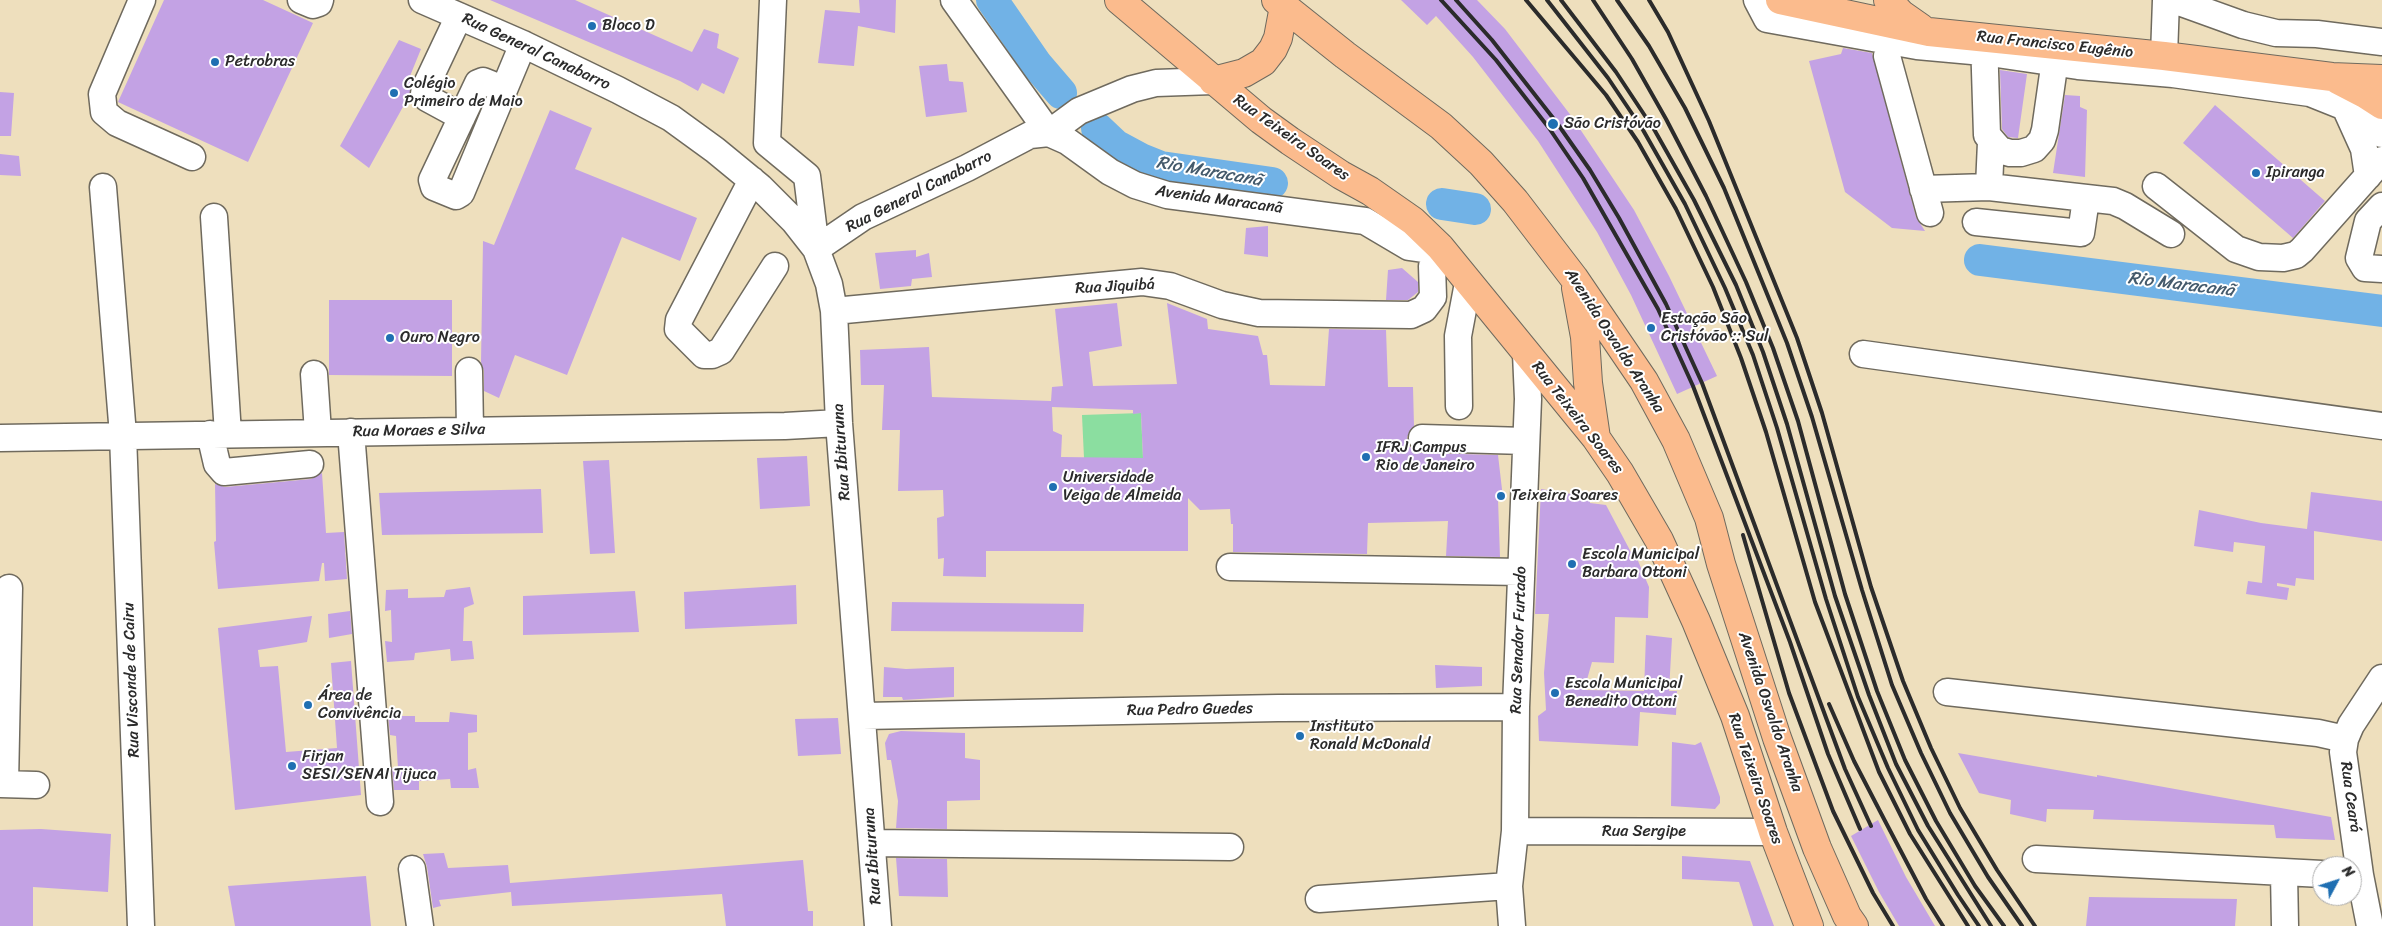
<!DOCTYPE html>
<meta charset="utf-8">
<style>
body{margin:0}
#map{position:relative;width:2382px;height:926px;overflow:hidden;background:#eedfbd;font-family:Sriracha,sans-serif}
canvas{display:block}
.north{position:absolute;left:2312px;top:856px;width:50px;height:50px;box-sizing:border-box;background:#fff;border:1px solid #aaa;border-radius:50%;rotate:50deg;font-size:14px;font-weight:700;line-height:20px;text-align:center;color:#2b2b2b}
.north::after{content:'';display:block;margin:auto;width:18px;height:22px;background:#1f6fb2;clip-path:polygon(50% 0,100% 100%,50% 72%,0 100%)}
</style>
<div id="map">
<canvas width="2382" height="926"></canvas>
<div class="north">N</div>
</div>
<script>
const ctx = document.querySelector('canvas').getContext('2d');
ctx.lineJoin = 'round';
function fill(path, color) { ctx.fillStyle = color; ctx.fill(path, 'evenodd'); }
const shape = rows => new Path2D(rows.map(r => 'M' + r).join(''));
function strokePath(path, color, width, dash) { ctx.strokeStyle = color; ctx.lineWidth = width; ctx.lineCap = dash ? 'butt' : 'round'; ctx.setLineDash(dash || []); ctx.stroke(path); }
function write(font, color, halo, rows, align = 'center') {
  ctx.font = font + ' Sriracha,sans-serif'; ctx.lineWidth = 4; ctx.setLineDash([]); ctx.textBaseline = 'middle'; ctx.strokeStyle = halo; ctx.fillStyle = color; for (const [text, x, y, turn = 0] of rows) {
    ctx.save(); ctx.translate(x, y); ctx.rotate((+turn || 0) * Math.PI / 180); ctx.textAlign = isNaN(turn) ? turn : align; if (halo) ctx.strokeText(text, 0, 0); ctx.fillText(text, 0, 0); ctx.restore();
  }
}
const green = shape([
 [1141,413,1143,458,1084,458,1082,415]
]);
const river = shape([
 [992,0,1037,65,1061,93],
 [1097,128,1115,145,1141,159,1161,167,1272,183],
 [1442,204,1475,209],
 [1980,260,2382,311]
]);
const building = shape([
 [164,0,263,0,313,23,248,162,118,102],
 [490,0,575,0,692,52,704,29,719,34,717,48,739,58,724,94,702,83,698,91,680,81],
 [859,0,896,0,895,33,858,26,854,66,818,63,825,10,860,13],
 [1401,0,1477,0,1505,29,1572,117,1634,210,1669,276,1717,376,1677,394,1631,295,1597,232,1538,141,1473,57,1436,16,1427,25],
 [399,40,421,49,410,76,413,78,409,96,369,168,340,146],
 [1843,48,1872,53,1916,217,1925,231,1892,228,1845,192,1809,61,1841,54],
 [947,64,949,81,963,82,967,112,926,117,919,66],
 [2000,70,2027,74,2018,138,2008,137,2002,129],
 [0,92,14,93,11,136,0,136],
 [2065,95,2080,96,2080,107,2087,110,2085,177,2053,173],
 [2215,105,2325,201,2293,238,2183,143],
 [550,110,592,128,575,169,697,218,680,261,622,237,567,375,515,355,499,398,484,391,484,371,481,362,483,241,494,245],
 [0,154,19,156,21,176,0,175],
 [1268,226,1268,257,1244,254,1246,228],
 [916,250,916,257,929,253,932,277,912,279,911,286,880,289,875,253],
 [1402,268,1418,282,1418,292,1408,300,1386,300,1388,270],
 [329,300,452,300,452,376,329,375],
 [1117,303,1122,346,1089,352,1093,386,1177,384,1167,303,1207,319,1208,329,1258,336,1263,355,1267,355,1270,385,1325,386,1329,329,1386,330,1388,387,1413,387,1414,426,1407,437,1409,446,1415,451,1422,453,1498,455,1503,498,1498,499,1500,557,1446,556,1448,521,1368,523,1367,554,1233,552,1233,524,1231,524,1230,509,1200,510,1188,498,1188,551,986,551,986,577,943,576,944,558,938,559,937,518,944,516,943,490,898,491,900,430,882,430,884,385,861,385,860,350,929,347,932,397,1051,401,1052,387,1063,386,1055,309],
 [1052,407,1133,410,1133,414,1141,413,1143,458,1061,457,1062,435,1053,431],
 [807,456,810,506,760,509,757,458],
 [609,460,615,553,590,554,583,461],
 [322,473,326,533,344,532,347,579,325,581,324,563,322,563,319,581,218,589,214,542,216,541,215,484,225,487,311,479],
 [541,489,543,533,382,535,379,493],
 [1541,489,1590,497,1590,503,1606,505,1633,556,1636,556,1649,587,1648,618,1615,617,1614,663,1592,662,1584,690,1644,691,1646,635,1672,638,1669,691,1677,691,1676,715,1640,712,1638,746,1539,741,1538,716,1546,710,1544,673,1549,614,1535,614],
 [2311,492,2382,501,2382,541,2314,531,2314,580,2296,578,2295,586,2277,583,2277,586,2289,588,2287,600,2246,594,2248,581,2262,583,2265,546,2234,542,2233,552,2194,546,2199,510,2261,523,2307,529],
 [796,585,797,624,685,629,684,592],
 [470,587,474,604,464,608,463,641,472,641,474,659,451,661,450,649,415,653,414,660,387,662,385,641,392,642,391,610,385,611,386,590,408,589,408,598,444,597,446,590],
 [635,591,639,632,523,635,523,596],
 [892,602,1084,604,1083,632,891,631],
 [350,611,352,634,329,638,328,614],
 [312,616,307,642,258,650,260,667,278,666,286,752,337,748,331,663,351,661,361,795,235,810,218,628],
 [1435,665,1482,667,1482,686,1436,688],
 [884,667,906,669,954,667,954,697,903,700,902,697,883,697],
 [450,712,477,715,477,732,468,733,468,770,476,768,479,788,451,788,450,779,419,781,419,790,394,790,392,768,398,768,396,736,390,735,388,716,415,716,415,722,449,722],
 [838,718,841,754,798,756,795,719],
 [901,731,965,733,965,758,980,760,980,800,947,801,947,829,896,828,898,801,891,760,887,760,885,743,889,734],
 [1672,742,1695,745,1701,742,1720,797,1720,803,1715,809,1671,806],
 [1958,753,2097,777,2097,775,2331,817,2335,840,2276,838,2274,825,2093,819,2094,810,2047,809,2046,822,2010,814,2011,800,1979,793],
 [1878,820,1906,877,1935,926,1899,926,1879,892,1851,836],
 [41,829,111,834,108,892,33,887,33,926,0,926,0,830],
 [444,853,448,868,508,865,510,883,803,860,808,911,813,911,813,926,726,926,722,894,512,906,511,892,439,900,441,906,433,908,427,867,423,854],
 [1682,856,1750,861,1774,926,1753,926,1739,882,1682,879],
 [896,858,947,859,948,897,899,896],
 [366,876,371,926,235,926,228,886],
 [2089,897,2237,899,2235,926,2086,926]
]);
const minor = shape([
 [142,0,102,94,104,112,117,123,192,157],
 [301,0,313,5,319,3,320,0],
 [422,0,523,44,618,90,671,118,715,150,760,187,794,221,816,249],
 [773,0,767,143,807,176,816,249,829,284,834,311,839,423,878,926],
 [1757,0,1767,19,1917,46,1983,52,2078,66,2173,74,2310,93,2345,107,2382,134],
 [2182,3,2243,25,2276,33,2317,34,2382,42],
 [459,16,425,88,424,94,427,98,462,117],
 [1984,39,1987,135,2000,150,2010,153,2021,153,2034,149,2042,140,2045,130,2057,46],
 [1887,56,1930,213],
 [2164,56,2166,0],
 [503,89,483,81,478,83,432,180,434,187,456,196,461,193,523,44],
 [2345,107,2364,149,2368,176],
 [1991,142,1989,187,2113,201,2125,206,2171,234],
 [752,180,679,320,678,329,704,355,712,355,721,351,775,266],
 [2156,186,2236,249,2259,257,2283,258,2296,255,2302,250,2382,160],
 [103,187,123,435,141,926],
 [1923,189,1989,187],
 [2382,206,2368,221,2359,258,2365,268,2382,269],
 [214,217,228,434],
 [1976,222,2081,233,2086,199],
 [816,249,863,217,967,168,1030,135,1049,133,1079,111,1132,89,1156,83,1213,81],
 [834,311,1142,282,1170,286,1222,305,1259,313,1411,315,1424,309,1433,297,1432,266,1440,247,1423,249,1409,247,1365,221,1167,195,1135,185,1110,172,1067,141,1049,133,954,0],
 [1863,354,2382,426],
 [469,371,470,430],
 [314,374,318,432],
 [1459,406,1458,336,1468,283],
 [351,432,380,802],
 [210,434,217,464,224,472,310,464],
 [0,438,785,426,839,423],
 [1422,438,1525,441],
 [1230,567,1521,572],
 [1947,692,2318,733,2345,739],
 [863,716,1278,708,1516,707],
 [0,784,36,785],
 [5,784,9,588],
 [1515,831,1773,832],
 [872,843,1230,847],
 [2036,859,2322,874],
 [412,869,420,926],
 [2284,873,2285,926],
 [1319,899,1509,886],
 [1512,926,1509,886,1515,831,1516,707,1528,399,1526,353],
 [2370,926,2360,875,2343,752,2345,739,2351,725,2382,678]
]);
const major = shape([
 [1119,0,1261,120,1290,141,1341,175,1370,191,1413,221,1440,247,1596,438,1620,473,1659,540,1696,621,1735,716,1773,832,1809,926],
 [1276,0,1345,55,1441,126,1481,163,1515,201,1574,278,1644,381,1676,440,1709,518,1721,564,1777,738,1817,848,1847,916,1854,926],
 [1780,0,1929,32,2164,56,2332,77,2382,79],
 [1888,0,1901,14,1921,28],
 [2338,80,2365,94,2382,105],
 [1213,81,1244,73,1263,62,1273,49,1278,38,1284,6],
 [1576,288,1585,337,1588,383,1596,438]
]);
const rail = shape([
 [1441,0,1496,60,1549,128,1583,178,1658,309,1693,386,1790,642,1828,754,1860,829],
 [1456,0,1492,40,1557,123,1590,170,1619,218,1666,304,1702,383,1845,769,1871,826],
 [1526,0,1606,95,1638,142,1676,209,1713,287,1741,358,1766,432,1815,602,1879,772,1910,834,1968,926],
 [1547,0,1608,78,1643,130,1685,204,1725,288,1753,355,1777,428,1826,599,1858,697,1888,768,1918,830,1958,895,1979,926],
 [1561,0,1616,72,1655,131,1694,200,1736,285,1763,352,1787,424,1835,596,1869,695,1896,764,1928,826,1991,926],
 [1593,0,1632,59,1666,119,1706,196,1746,282,1773,348,1798,421,1845,594,1877,691,1905,760,1936,821,1975,886,2004,926],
 [1617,0,1649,46,1685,108,1724,188,1787,343,1812,417,1862,590,1892,685,1921,753,1950,813,1988,877,2022,926],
 [1649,0,1668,32,1709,121,1797,338,1822,413,1871,587,1903,681,1931,748,1960,808,1997,870,2035,926],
 [1743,535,1789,693,1833,811,1873,893,1893,926],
 [1829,704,1854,761,1884,819,1926,899,1943,926]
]);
const markers = [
 [592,26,5,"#1f6fb2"],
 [215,62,5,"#1f6fb2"],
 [394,93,5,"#1f6fb2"],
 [1553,124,6,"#1f6fb2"],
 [2256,173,5,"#1f6fb2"],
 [1651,328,5,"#1f6fb2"],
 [390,338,5,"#1f6fb2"],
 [1366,457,5,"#1f6fb2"],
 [1053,487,5,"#1f6fb2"],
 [1501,496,5,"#1f6fb2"],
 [1572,564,5,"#1f6fb2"],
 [1555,693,5,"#1f6fb2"],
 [308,705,5,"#1f6fb2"],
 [1300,736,5,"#1f6fb2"],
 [292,766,5,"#1f6fb2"]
];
const poiNames = [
 ["Bloco D",602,26],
 ["Petrobras",225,62],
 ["Colégio",404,84],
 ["Primeiro de Maio",404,102],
 ["São Cristóvão",1564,124],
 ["Ipiranga",2266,173],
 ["Estação São",1661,319],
 ["Cristóvão :: Sul",1661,337],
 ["Ouro Negro",400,338],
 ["IFRJ Campus",1376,448],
 ["Rio de Janeiro",1376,466],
 ["Universidade",1063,478],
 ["Veiga de Almeida",1063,496],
 ["Teixeira Soares",1511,496],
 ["Escola Municipal",1582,555],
 ["Barbara Ottoni",1582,573],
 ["Escola Municipal",1565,684],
 ["Benedito Ottoni",1565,702],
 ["Área de",318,696],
 ["Convivência",318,714],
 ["Instituto",1310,727],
 ["Ronald McDonald",1310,745],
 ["Firjan",302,757],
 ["SESI/SENAI Tijuca",302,775]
];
const streetNames = [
 ["Rua Francisco Eugênio",2055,45,6],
 ["Rua General Canabarro",536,52,25],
 ["Rua Teixeira Soares",1291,138,35],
 ["Rua General Canabarro",919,192,-27],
 ["Avenida Maracanã",1219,200,8],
 ["Rua Jiquibá",1115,287,-3],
 ["Avenida Osvaldo Aranha",1614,341,57],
 ["Rua Teixeira Soares",1577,418,52],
 ["Rua Moraes e Silva",419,431,-1],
 ["Rua Ibituruna",842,452,-94],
 ["Rua Senador Furtado",1519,640,-88],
 ["Rua Visconde de Cairu",132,680,-92],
 ["Rua Pedro Guedes",1190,710,-1],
 ["Avenida Osvaldo Aranha",1770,712,71],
 ["Rua Teixeira Soares",1755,779,71],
 ["Rua Ceará",2350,797,82],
 ["Rua Sergipe",1644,832],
 ["Rua Ibituruna",873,856,-94]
];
const waterNames = [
 ["Rio Maracanã",1209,172,10],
 ["Rio Maracanã",2181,285,7]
];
fill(green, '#8bdea0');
strokePath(river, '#71b2e6', 32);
fill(building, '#c3a2e4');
strokePath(minor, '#6f6a5e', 29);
strokePath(major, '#6f6a5e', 30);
strokePath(minor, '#fff', 26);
strokePath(major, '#fbbb8d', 28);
strokePath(rail, '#2b2b2b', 4);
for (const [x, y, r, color] of markers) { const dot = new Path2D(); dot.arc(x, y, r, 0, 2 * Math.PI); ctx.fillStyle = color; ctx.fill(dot); strokePath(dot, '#fff', 2); }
write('16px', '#2b2b2b', '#fff', poiNames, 'left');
write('16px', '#2b2b2b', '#fff', streetNames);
write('italic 18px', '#445a6c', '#fff', waterNames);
</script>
